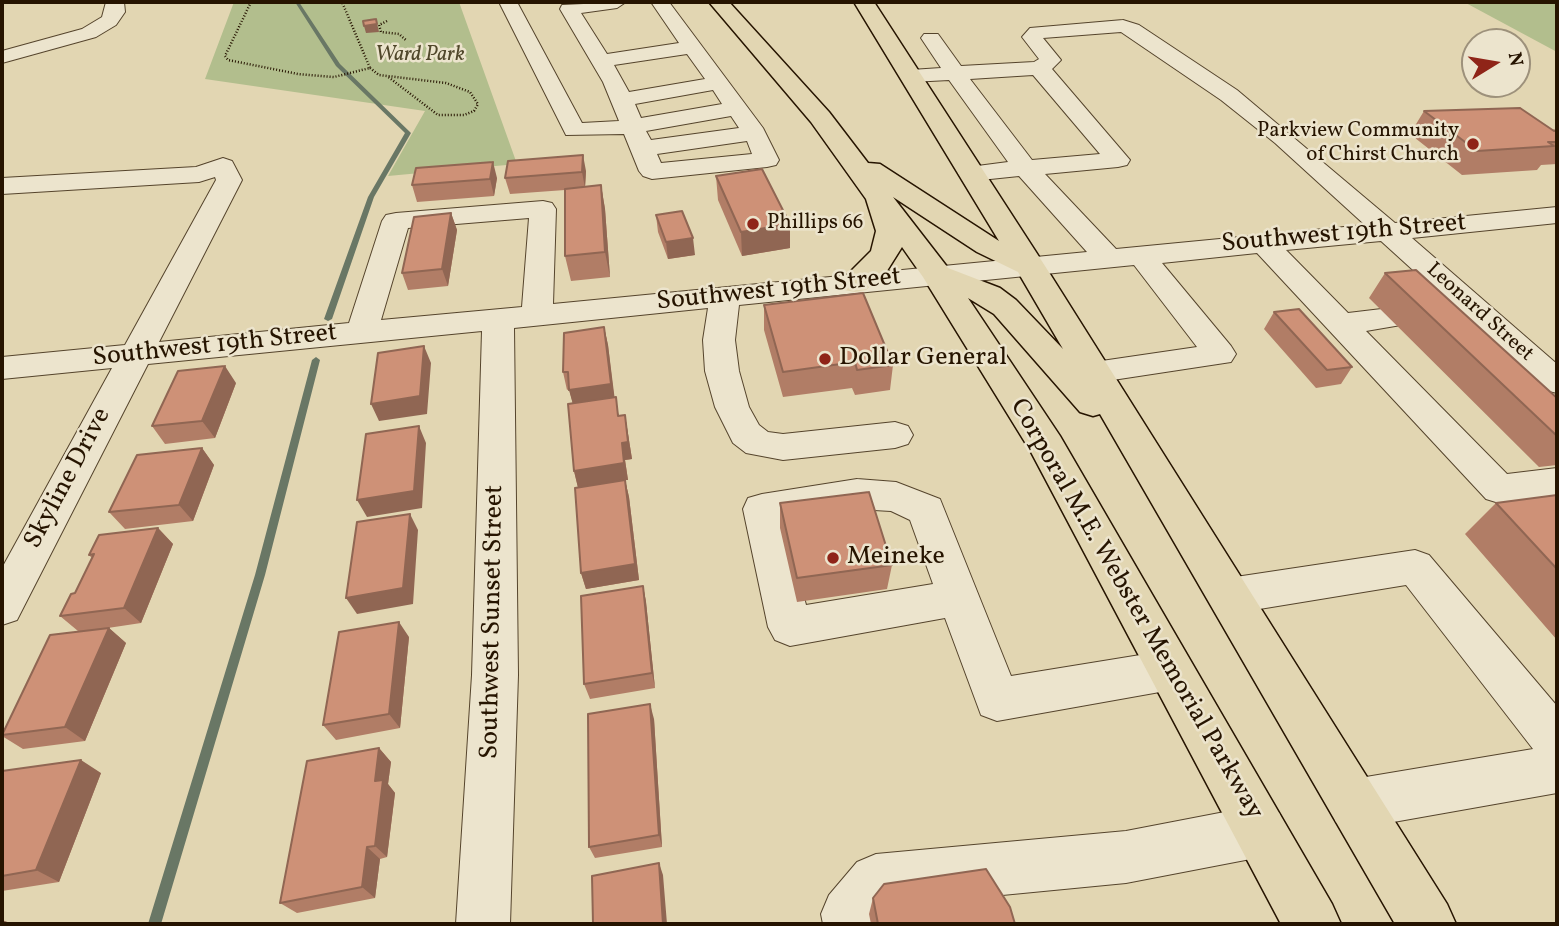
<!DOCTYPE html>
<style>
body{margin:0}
#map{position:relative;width:1559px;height:926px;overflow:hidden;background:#e2d6b2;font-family:Vollkorn,serif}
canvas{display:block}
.frame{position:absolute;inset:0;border:4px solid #261400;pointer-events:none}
.north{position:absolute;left:1461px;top:28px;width:70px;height:70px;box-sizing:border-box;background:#ece4cd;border:2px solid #9d917b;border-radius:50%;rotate:79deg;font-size:19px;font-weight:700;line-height:28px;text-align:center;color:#261400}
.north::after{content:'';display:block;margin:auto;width:24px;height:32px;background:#8f2418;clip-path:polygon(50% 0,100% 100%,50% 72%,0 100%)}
</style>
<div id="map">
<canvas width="1559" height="926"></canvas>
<div class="frame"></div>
<div class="north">N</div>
</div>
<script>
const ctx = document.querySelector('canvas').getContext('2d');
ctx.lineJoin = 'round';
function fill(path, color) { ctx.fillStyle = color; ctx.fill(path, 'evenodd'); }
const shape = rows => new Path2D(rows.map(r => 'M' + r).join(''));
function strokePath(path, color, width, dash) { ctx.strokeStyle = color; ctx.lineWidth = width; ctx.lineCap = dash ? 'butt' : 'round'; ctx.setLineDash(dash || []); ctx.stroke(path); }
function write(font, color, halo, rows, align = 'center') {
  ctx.font = font + ' Vollkorn,serif'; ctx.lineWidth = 5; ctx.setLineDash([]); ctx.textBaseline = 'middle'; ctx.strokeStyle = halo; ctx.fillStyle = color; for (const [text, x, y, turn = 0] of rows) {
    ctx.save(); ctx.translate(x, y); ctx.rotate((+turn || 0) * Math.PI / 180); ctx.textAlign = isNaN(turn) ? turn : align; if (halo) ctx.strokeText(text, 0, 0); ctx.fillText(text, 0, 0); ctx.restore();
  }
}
const green = shape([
 [234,2,459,2,517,164,388,176,425,111,205,79],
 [1464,2,1557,2,1557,52]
]);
const stream = shape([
 [295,2,299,2,340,64,411,133,374,197,332,319,328,321,324,319,368,197,405,133,336,66,295,2],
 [316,357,320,360,265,575,161,924,148,924,255,575,312,360,316,357]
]);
const path = shape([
 [251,2,225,56,228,60,298,74,334,77,370,68,342,2],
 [387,21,379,25,381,32,399,34,407,41],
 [370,68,379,75,446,83,470,92,478,104,474,111,464,115,438,115,387,76]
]);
const minor = shape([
 [106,2,124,2,125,12,116,25,96,37,2,63,2,51,82,29,102,17,106,2],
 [499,2,517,2,582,123,619,121,603,82,560,9,562,5,626,2,617,8,581,13,607,54,679,43,651,2,669,2,763,128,779,160,776,165,767,167,652,179,643,176,639,171,624,134,566,135,499,2],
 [687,54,705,79,629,92,614,65,687,54],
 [713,90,722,104,641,118,635,104,713,90],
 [731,116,739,128,651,140,646,131,731,116],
 [747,141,752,154,661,163,657,154,747,141],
 [1123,20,1139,25,1237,90,1395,223,1557,207,1557,223,1412,238,1557,364,1557,393,1545,390,1381,241,1286,250,1348,313,1390,308,1401,311,1406,318,1401,325,1366,331,1507,474,1557,468,1557,496,1499,503,1486,499,1257,253,1162,263,1231,346,1236,354,1231,362,1093,383,1081,380,1076,372,1081,364,1197,347,1134,265,739,305,735,340,739,371,749,407,759,425,768,432,783,434,895,422,908,426,913,435,908,444,895,448,783,460,746,453,733,443,715,407,705,371,703,340,708,308,514,328,518,675,510,924,456,924,472,675,482,331,148,364,17,620,2,625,2,568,112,368,2,379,2,357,125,345,216,180,215,177,199,182,2,194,2,178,196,167,223,158,232,161,242,180,159,342,349,323,382,221,386,215,396,213,543,201,552,203,556,209,553,304,1087,252,1019,176,971,181,962,178,958,173,962,168,1008,162,949,80,911,82,900,76,911,70,941,68,921,38,924,34,938,34,961,66,1034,62,1039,59,1022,37,1030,28,1123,20],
 [1121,32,1221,100,1275,143,1365,225,1116,249,1045,174,1118,167,1127,165,1130,160,1052,69,1061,60,1043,38,1121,32],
 [1033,75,1100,154,1032,160,970,79,1033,75],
 [529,218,522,307,381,320,408,228,529,218],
 [857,479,896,482,940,499,1011,676,1171,650,1187,656,1193,670,1187,684,1171,690,997,721,981,715,945,618,790,646,775,640,768,627,743,509,748,498,762,494,857,479],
 [857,509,891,511,910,520,933,584,806,605,784,520,857,509],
 [1415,550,1429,555,1557,706,1557,793,1354,829,1336,822,1329,804,1336,786,1354,779,1533,749,1406,585,1229,614,1214,609,1208,596,1214,583,1229,578,1415,550],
 [1261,805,1279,813,1287,831,1279,849,1261,857,1126,883,889,906,877,924,823,924,821,914,829,895,857,862,876,854,1126,831,1261,805]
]);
const major = shape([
 [709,2,729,2,829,112,868,163,880,164,999,241,854,2,874,2,1045,266,1447,904,1456,924,1395,924,1100,414,1093,416,1080,412,994,314,968,298,1060,436,1332,904,1341,924,1281,924,1031,452,923,277,902,247,885,274,866,290,855,292,844,290,839,283,871,251,876,231,866,199,811,122,709,2],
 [893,197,977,252,1018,272,1063,349,1016,300,1000,288,948,268,893,197]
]);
const wall = shape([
 [1424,111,1557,130,1557,164,1541,165,1537,170,1462,175,1410,134],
 [586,171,585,187,601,185,605,209,610,277,571,281,565,256,565,190,510,194,505,178],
 [716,176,790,224,790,248,742,256,718,200],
 [497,178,494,196,417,202,412,185],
 [451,213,457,230,448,286,408,290,402,273],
 [656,215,695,255,668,259,658,232],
 [1385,273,1557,398,1557,465,1539,467,1369,298],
 [764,305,893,365,890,390,855,395,852,388,783,397,764,330],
 [1274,312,1352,367,1341,384,1316,388,1264,329],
 [604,327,608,345,614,397,619,416,625,415,632,459,625,460,628,480,625,480,629,497,639,580,586,589,581,573,578,487,574,471,573,404,569,389,567,390,563,372],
 [236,383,215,438,165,444,152,426],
 [202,448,214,465,193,521,125,529,109,512],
 [1557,495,1557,640,1465,534,1496,503],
 [780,503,892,565,887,589,797,602,780,528],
 [158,528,173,544,141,623,101,629,109,628,126,643,85,741,23,749,2,736,78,631,60,616,75,593,92,558,89,555],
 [643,586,646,602,655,688,590,699,584,684],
 [409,637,400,728,336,740,323,725],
 [654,719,662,847,595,858,589,847],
 [379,748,391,762,388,784,395,793,387,857,380,859,375,898,297,913,280,903],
 [2,771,101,773,59,882,2,891],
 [873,898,1015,924,871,924,869,914]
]);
const shadedWall = shape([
 [376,19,379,32,366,33,364,26],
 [583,155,586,171,585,188,582,172],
 [493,162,497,178,494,196,490,179],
 [601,185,605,209,610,277,605,252],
 [451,213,457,230,448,286,442,269],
 [790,224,790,248,742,256,741,232],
 [693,238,695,255,668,259,666,242],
 [604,327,608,345,615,401,574,408,569,390],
 [424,346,431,363,427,414,379,421,371,404],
 [225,366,236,383,215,438,202,421],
 [625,415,632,459,625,460,628,480,625,480,629,497,639,580,586,589,581,573,578,488,574,471],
 [419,426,426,443,422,508,367,517,357,500],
 [202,448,214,465,193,521,179,505],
 [410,514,418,530,413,604,357,614,346,598],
 [158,528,173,544,141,623,124,608],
 [643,586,646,602,655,688,652,673],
 [399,622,409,637,400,728,389,714],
 [109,628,126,643,85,741,65,727],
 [650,704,654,719,662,847,659,835],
 [379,748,391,762,388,784,395,793,387,857,375,846,375,781],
 [81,760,101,773,59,882,36,870],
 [367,847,380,859,375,898,362,887],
 [659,863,663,875,667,924,663,924],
 [2,920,13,924,2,924]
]);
const building = shape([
 [376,19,377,24,364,26,363,21,376,19],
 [1520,108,1554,131,1557,130,1557,142,1548,142,1554,146,1477,151,1424,111,1520,108],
 [583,155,582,172,505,178,508,161,583,155],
 [493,162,490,179,412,185,416,168,493,162],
 [762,169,790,224,741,232,716,176,762,169],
 [601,185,605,252,565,256,565,189,601,185],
 [682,211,693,238,666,242,656,215,682,211],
 [451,213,442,269,402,273,414,217,451,213],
 [1416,270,1557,398,1557,436,1385,273,1416,270],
 [863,293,893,365,857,370,855,362,783,372,764,305,863,293],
 [1299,309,1352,367,1327,370,1274,312,1299,309],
 [604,327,611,384,569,390,568,372,563,372,564,333,604,327],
 [424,346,420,396,371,404,378,353,424,346],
 [225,366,202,421,152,426,178,371,225,366],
 [616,397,618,416,625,415,628,442,622,443,624,463,574,471,568,404,616,397],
 [419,426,414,491,357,500,366,434,419,426],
 [202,448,179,505,109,512,137,455,202,448],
 [625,480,635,564,581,573,575,488,625,480],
 [869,492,892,565,797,578,780,503,869,492],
 [1557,495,1557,569,1496,503,1557,495],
 [410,514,403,588,346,598,357,522,410,514],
 [158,528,124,608,60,616,71,594,75,593,94,554,89,555,99,535,158,528],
 [643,586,652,673,584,684,581,596,643,586],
 [399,622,389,714,323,725,339,632,399,622],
 [109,628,65,727,2,735,50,635,109,628],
 [650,704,659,835,589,847,588,714,650,704],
 [379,748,375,781,383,780,375,846,367,847,362,887,280,903,307,761,379,748],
 [81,760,36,870,2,876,2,771,81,760],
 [659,863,663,924,593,924,592,876,659,863],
 [986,869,1010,907,1015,924,878,924,873,898,884,884,986,869]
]);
const markers = [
 [1473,144,7,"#8f2418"],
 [753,224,7,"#8f2418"],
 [825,359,7,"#8f2418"],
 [833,558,7,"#8f2418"]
];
const farParknames = [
 ["Ward Park",420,56]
];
const farPoinames = [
 ["Parkview Community",1459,132],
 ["of Chirst Church",1459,156],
 ["Phillips 66",767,224,"left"]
];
const farStreetnames = [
 ["Leonard Street",1479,313,42]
];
const streetNames = [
 ["Southwest 19th Street",1344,235,-5],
 ["Southwest 19th Street",779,291,-6],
 ["Southwest 19th Street",215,347,-6],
 ["Skyline Drive",69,479,-62],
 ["Corporal M.E. Webster Memorial Parkway",1135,610,60],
 ["Southwest Sunset Street",494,622,-89]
];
const poiNames = [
 ["Dollar General",839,359],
 ["Meineke",847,558]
];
fill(green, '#b2be8d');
fill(stream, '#697765');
strokePath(minor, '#55442c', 2);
strokePath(major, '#261400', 3);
strokePath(path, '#261400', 2.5, [1, 2]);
fill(minor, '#ece4cd');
fill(major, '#e2d6b2');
fill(wall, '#b17d66');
fill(shadedWall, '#906653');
fill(building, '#ce9177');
strokePath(building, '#906653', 2);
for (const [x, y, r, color] of markers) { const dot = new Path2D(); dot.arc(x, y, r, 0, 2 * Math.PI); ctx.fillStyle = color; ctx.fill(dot); strokePath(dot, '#ece4cd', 2.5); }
write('italic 21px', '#50472a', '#ece4cd', farParknames);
write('21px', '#261400', '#ece4cd', farPoinames, 'right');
write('21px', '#261400', '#ece4cd', farStreetnames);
write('26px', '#261400', '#ece4cd', streetNames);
write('26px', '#261400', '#ece4cd', poiNames, 'left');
</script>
